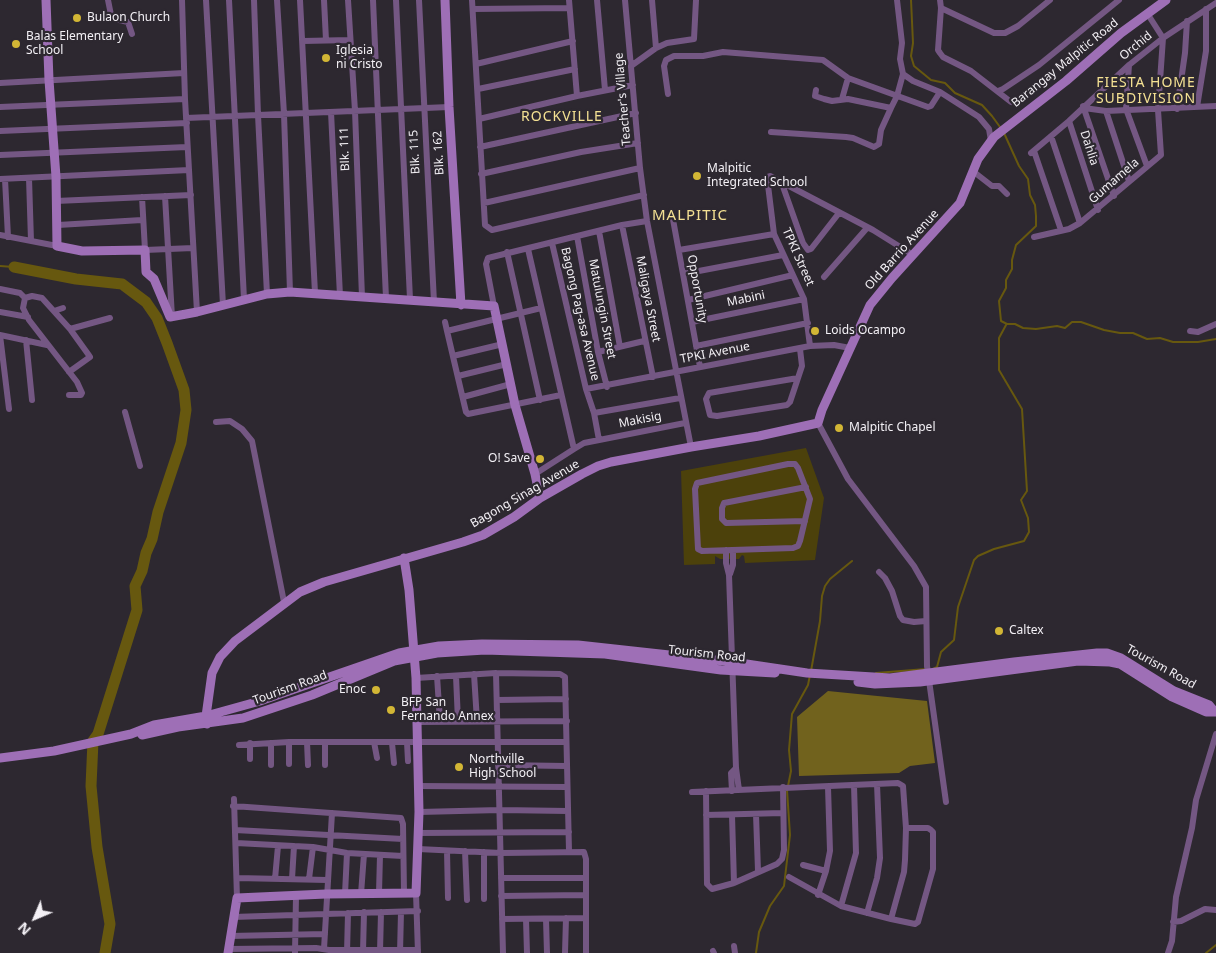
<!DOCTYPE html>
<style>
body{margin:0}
#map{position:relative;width:1216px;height:953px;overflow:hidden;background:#2d2830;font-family:"Noto Sans",sans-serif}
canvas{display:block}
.north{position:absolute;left:10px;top:893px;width:50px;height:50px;-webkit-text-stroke:4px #2d2830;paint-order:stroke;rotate:225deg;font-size:14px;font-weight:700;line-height:20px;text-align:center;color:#f3f0f5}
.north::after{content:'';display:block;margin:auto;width:18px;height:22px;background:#f3f0f5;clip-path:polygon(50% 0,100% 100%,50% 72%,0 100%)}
</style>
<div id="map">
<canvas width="1216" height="953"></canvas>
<div class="north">N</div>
</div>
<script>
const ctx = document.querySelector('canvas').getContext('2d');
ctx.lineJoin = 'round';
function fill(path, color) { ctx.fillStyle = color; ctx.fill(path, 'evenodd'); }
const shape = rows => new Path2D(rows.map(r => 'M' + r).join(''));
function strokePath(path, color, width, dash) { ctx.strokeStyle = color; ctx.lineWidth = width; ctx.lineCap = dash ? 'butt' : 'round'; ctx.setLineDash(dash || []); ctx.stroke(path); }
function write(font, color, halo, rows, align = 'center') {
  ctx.font = font + ' "Noto Sans",sans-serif'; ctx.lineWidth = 4.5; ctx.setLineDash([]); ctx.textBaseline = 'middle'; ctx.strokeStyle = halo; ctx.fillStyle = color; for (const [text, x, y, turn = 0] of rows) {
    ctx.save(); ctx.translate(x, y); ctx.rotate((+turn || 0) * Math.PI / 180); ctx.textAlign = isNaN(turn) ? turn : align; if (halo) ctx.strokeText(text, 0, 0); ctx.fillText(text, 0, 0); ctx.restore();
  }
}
const green = shape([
 [806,448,824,498,815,560,745,563,744,556,742,555,739,559,720,559,715,556,715,564,684,565,681,471]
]);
const forest = shape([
 [828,691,927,701,935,763,910,766,899,773,799,776,797,717]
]);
const stream = shape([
 [911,0,913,43,911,56,914,66,931,80,945,83,955,93,982,105,992,116,1000,127],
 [1004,133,1019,166,1028,179,1030,195,1035,205,1036,216,1036,226,1016,245,1012,260,1012,269,1006,280,1006,288,999,301,1001,321,1007,324,1015,324,1023,328,1036,329,1057,326,1065,328,1072,322,1081,322,1104,330,1120,333,1133,333,1147,339,1160,338,1173,342,1198,342,1216,339],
 [0,266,14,267],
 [933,669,937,667,941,652,954,640,958,607,974,560,978,556,994,549,1024,541,1029,532,1028,518,1021,500,1027,491,1022,409,999,370,999,338,1006,325],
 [811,671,820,621,822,596,825,586,830,579,852,561],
 [876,673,926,669],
 [788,786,791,771,789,750,792,714,808,685,810,675],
 [756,953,759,932,770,906,784,886,790,835,787,790],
 [1206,953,1216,945]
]);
const river = shape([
 [14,267,76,279,122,284,146,302,157,318,167,343,184,390,186,410,181,443,158,512,152,539,146,553,142,571,135,586,137,610,98,734,93,741,91,786,97,847,110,924,105,953]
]);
const street = shape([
 [108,0,111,15,115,19,128,22,132,34],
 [182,0,185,99,197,312],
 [206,0,223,305],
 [229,0,244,299],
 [254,0,258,115,267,294],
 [277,0,284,114,290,292],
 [300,0,315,293],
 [324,0,326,40],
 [348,0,355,111,362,297],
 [373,0,386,298],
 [396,0,410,299],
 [419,0,434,302],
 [472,0,485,225,492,230,644,195],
 [569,0,577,96],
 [597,0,605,90],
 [625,0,640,168,647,221,691,447],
 [652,0,656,48],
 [897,0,902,43,900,59,903,74,913,81,940,92],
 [940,0,941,8,994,33,1005,33,1018,26,1050,0],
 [941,8,938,50,940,53,943,57,971,71,1011,102],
 [473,9,569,8],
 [303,41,350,40],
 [476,64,573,41],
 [1129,65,1126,109,1147,166],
 [631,66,656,48,667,43,694,39,696,0],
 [0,83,184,73],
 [478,89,575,69],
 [816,90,815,96,824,99,832,101,848,99,891,108,897,96,903,74],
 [998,91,1003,89,1039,65,1119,0],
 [668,94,664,66,666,60,674,56,703,56,723,52,823,60,848,78],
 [842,99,848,78,928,107,931,106,940,92,979,117,989,129,991,141],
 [1083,106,1114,196],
 [0,107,185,99],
 [1197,107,1206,51,1206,9],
 [1084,108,1106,111,1216,106],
 [1177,109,1185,53,1187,21],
 [1106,111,1129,181],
 [331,112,340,296],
 [186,118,449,107],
 [479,119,577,96,633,85],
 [1069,121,1098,210],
 [0,131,187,123],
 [771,132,846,137,853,138,874,147,879,144,881,130,891,108],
 [1051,136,1080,223],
 [480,147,636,113],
 [1034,151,1061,230],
 [1031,153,1069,121,1129,65,1163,38,1216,3],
 [0,155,187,147],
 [974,172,992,186,999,186,1007,194],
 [481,174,581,152,638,143],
 [29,178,31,241],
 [0,179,189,170],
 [5,179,8,237],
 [781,181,803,243,808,250,811,249,839,213],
 [165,196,172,317],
 [142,197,145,250,193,248],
 [56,201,191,195],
 [484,203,640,168],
 [672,214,700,367],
 [58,225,142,220],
 [622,225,653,377],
 [599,231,620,347],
 [0,235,57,246],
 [577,236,598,352,607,387],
 [1034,237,1069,229,1080,223,1161,155,1158,110,1163,38,1147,13],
 [552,243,586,389,594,413,599,440],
 [528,249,574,449,535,474],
 [679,250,774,234],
 [507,252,540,400],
 [683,274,783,255],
 [824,277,867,228],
 [0,289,20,293,25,298,23,308,29,320,77,382,82,393,81,395,69,395],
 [25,298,32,296,42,298,70,329,88,354,90,357,69,372],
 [688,300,793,275],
 [494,306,486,264,488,258,622,225,647,221],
 [541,308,447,331,466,412,468,414,561,395],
 [54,311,63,308],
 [0,312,28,317],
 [445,322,447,331],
 [692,322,804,299],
 [70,329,110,318],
 [1190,331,1198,332,1216,324],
 [0,335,9,409],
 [0,335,47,345],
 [26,340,32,400],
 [696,346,808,323],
 [810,346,804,299,774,234,767,177,770,176,873,230,913,255],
 [598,352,644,341],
 [453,356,503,344],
 [458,376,507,364],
 [798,378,709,393,706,399,710,415,717,416,787,405,790,402,802,366,800,349],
 [586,389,810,346,834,345,850,348],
 [463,397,511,384],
 [125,412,140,466],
 [594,413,680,398],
 [216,422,230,421,242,429,252,441,284,602],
 [818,423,848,479,914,566,926,587,927,666,946,802],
 [574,449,584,443,685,423],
 [788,464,795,464,798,468,810,499,800,541,798,546,793,548,702,551,698,549,695,489,697,483,788,464],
 [805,521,726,523,722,519,722,508,724,503,806,487],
 [726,550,726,563,729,575,736,768,739,790],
 [879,572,885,578,892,591,900,616,903,620,914,622,926,621],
 [730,574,733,565,733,550],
 [496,673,503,953],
 [474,674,477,721],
 [437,676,440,721],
 [456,676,458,721],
 [416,678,496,673,560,674,565,677,569,851],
 [497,700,566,699],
 [417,722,567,721],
 [289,742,289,764],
 [307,742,308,765],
 [374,742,377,758],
 [407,742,408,761],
 [250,743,250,759],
 [271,743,271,765],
 [325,743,325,765],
 [392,743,394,763],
 [239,745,289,742,566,742],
 [498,765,566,766],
 [418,786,567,787],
 [706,791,707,884,712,889,734,883,777,864,782,859,784,850,783,787],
 [732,791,731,773,736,768],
 [692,792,898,783,903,786,906,828,905,860,904,872,891,919,841,906,789,877],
 [234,799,237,898],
 [233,806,401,818,403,824,404,893],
 [419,812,500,810,568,811],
 [756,814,758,871],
 [706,815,783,813],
 [732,815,734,883],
 [235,830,403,839],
 [418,833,569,832],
 [236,843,313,847,347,853,403,856],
 [418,849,501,853,584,852,586,859,586,953],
 [447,851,448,898],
 [465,851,467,900],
 [484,852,484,899],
 [803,865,826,871],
 [237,878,327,880],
 [501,878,585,878],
 [275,879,278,846],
 [292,879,294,846],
 [309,879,313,847],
 [379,893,380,855],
 [416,893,418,953],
 [345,894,347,853],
 [361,894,364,854],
 [818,895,826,871,830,851,828,787],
 [501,896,585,895],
 [841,906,856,853,854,785],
 [867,913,877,878,880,858,877,784],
 [233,917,418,911],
 [502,919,586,918],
 [526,919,527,953],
 [546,919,547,953],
 [891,919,915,924,918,922,933,869,933,832,931,830,928,828,906,828],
 [1173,922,1181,921,1205,909,1216,910],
 [230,936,325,934],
 [734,946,735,953],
 [228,949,316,948,329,950,418,950],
 [324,949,332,813],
 [713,951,714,953],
 [363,952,364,912],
 [380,952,381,912],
 [295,953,296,896],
 [347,953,348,913],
 [400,953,401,912],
 [565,953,566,918],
 [1168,953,1172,941,1176,897,1192,828,1196,800,1216,734]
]);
const secondary = shape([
 [46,0,49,80,56,177,57,246,82,251,145,250,146,272,154,279,170,317,197,312,267,294,290,292,494,306,515,405,535,474,540,498],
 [445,0,449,107,461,305],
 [858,682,875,684,920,682,1078,661,1110,662,1120,664,1172,697,1206,712,1216,712],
 [207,724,206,716,212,673,220,657,235,641,300,592,324,582,463,542,483,535,514,517,540,498,582,474,598,466,611,462,691,447,759,436,818,423,822,410,870,305,892,278,960,203,978,159,994,137,1066,81,1121,33,1166,0],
 [142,735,178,727,243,718,312,695,394,661,437,653,485,650,605,654,721,670,775,673],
 [0,758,54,751,131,734,154,725,206,716,260,701,399,653,439,646,482,644,578,645,733,662,807,673,890,678,1014,662,1097,653,1107,653,1121,658,1174,691,1209,705,1214,711],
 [228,953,237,898,326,894,416,893,419,812,416,678,409,590,404,558]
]);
const markers = [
 [77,18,5,"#d2b635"],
 [16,44,5,"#d2b635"],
 [326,58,5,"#d2b635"],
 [697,176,5,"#d2b635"],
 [815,331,5,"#d2b635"],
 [839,428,5,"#d2b635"],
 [540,459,5,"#d2b635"],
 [999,631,5,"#d2b635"],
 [376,690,5,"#d2b635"],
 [391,710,5,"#d2b635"],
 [459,767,5,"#d2b635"]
];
const poiNames = [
 ["Bulaon Church",87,18],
 ["Balas Elementary",26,37],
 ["School",26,51],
 ["Iglesia",336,51],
 ["ni Cristo",336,65],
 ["Malpitic",707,169],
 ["Integrated School",707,183],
 ["Loids Ocampo",825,331],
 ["Malpitic Chapel",849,428],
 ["O! Save",530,459,"right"],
 ["Caltex",1009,631],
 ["Enoc",366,690,"right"],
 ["BFP San",401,703],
 ["Fernando Annex",401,717],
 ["Northville",469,760],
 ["High School",469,774]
];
const streetNames = [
 ["Orchid",1136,46,-39],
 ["Barangay Malpitic Road",1065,63,-39],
 ["Teacher's Village",623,99,-95],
 ["Dahlia",1089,148,72],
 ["Blk. 111",345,149,-92],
 ["Blk. 115",415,152,-93],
 ["Blk. 162",439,153,-93],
 ["Gumamela",1114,181,-41],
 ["Old Barrio Avenue",902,250,-48],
 ["TPKI Street",798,257,66],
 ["Opportunity",697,289,80],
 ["Maligaya Street",648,299,79],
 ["Mabini",746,299,-12],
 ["Matulungin Street",602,309,79],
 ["Bagong Pag-asa Avenue",580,314,77],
 ["TPKI Avenue",715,353,-11],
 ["Makisig",640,420,-11],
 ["Bagong Sinag Avenue",525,494,-30],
 ["Tourism Road",707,654,6],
 ["Tourism Road",1161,667,29],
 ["Tourism Road",290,688,-20]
];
const neighbourhoodNames = [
 ["FIESTA HOME",1146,83],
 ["SUBDIVISION",1146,99],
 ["ROCKVILLE",562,117]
];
const quarterNames = [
 ["MALPITIC",690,216]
];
fill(green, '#4c410b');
fill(forest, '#71621d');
strokePath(stream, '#67580f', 2);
strokePath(river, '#67580f', 11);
strokePath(street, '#745783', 6);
strokePath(secondary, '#9e6fb6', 9);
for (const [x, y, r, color] of markers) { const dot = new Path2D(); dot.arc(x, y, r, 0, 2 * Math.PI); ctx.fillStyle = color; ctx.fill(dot); strokePath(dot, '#2d2830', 2); }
write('12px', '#f3f0f5', '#2d2830', poiNames, 'left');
write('12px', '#f3f0f5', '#2d2830', streetNames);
ctx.letterSpacing = '1px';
write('14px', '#f4e193', '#2d2830', neighbourhoodNames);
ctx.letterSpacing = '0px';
ctx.letterSpacing = '1px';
write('15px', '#f4e193', '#2d2830', quarterNames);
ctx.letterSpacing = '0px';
</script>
